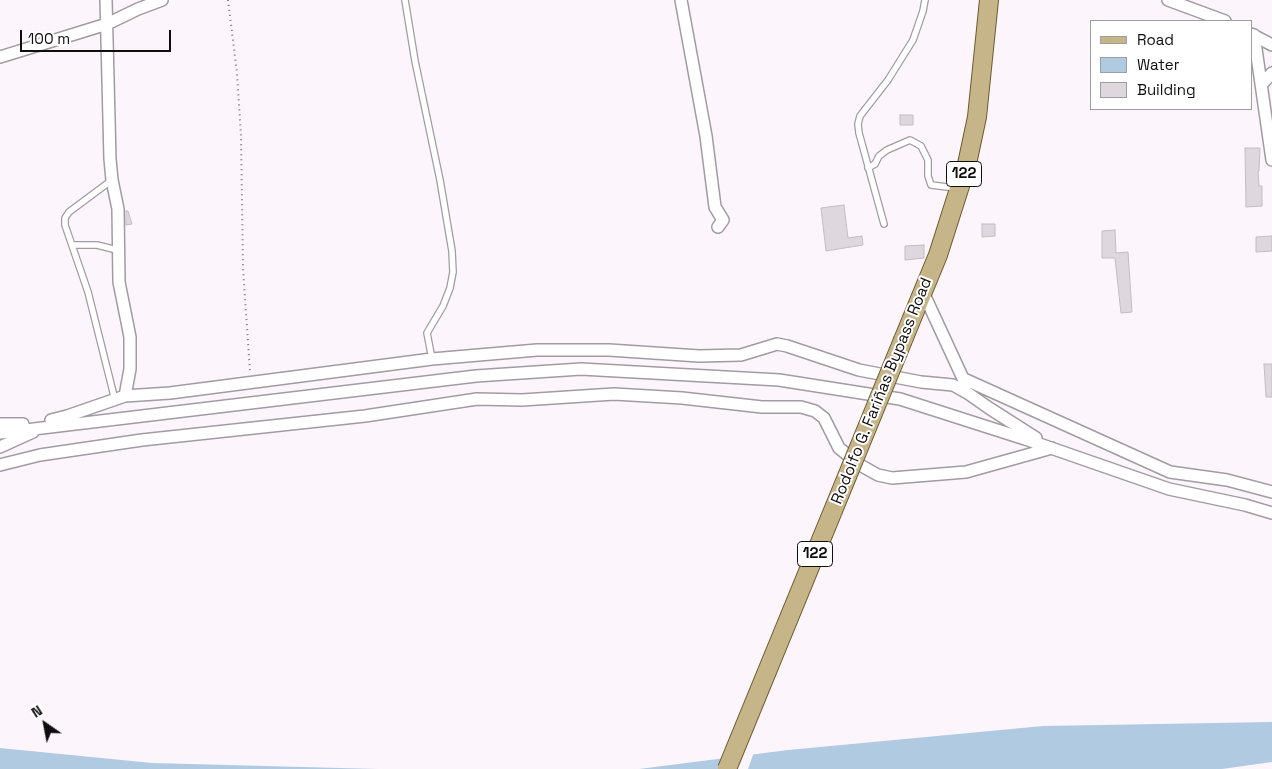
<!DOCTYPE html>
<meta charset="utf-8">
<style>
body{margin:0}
#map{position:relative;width:1272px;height:769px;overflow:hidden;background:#fdf5fc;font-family:"Space Grotesk",sans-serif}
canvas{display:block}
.legend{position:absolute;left:1090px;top:20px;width:162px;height:90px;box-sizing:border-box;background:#fff;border:1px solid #9f9e9f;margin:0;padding:6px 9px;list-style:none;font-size:15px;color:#100d0f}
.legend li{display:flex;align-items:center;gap:10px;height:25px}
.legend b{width:25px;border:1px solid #9f9e9f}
.north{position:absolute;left:20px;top:699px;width:50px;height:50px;-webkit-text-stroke:4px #fff;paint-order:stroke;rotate:327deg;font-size:14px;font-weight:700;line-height:20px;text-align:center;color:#100d0f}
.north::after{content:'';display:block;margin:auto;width:18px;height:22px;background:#100d0f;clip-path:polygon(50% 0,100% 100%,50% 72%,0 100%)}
.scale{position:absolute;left:20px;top:30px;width:151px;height:22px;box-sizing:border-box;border:2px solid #100d0f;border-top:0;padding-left:6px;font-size:15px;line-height:18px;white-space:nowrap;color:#100d0f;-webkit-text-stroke:4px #fff;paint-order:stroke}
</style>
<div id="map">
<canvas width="1272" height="769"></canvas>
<ul class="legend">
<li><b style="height:6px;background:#c5b589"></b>Road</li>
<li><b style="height:14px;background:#b0cae2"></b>Water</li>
<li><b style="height:14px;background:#dfd7de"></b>Building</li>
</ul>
<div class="north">N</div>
<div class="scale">100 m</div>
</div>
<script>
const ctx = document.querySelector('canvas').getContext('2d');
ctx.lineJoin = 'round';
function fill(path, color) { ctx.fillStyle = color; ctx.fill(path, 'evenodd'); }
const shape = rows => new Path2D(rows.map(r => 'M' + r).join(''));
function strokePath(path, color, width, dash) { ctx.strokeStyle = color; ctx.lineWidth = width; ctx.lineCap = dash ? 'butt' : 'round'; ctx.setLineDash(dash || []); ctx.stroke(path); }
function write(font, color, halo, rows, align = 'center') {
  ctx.font = font + ' "Space Grotesk",sans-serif'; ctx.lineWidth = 4; ctx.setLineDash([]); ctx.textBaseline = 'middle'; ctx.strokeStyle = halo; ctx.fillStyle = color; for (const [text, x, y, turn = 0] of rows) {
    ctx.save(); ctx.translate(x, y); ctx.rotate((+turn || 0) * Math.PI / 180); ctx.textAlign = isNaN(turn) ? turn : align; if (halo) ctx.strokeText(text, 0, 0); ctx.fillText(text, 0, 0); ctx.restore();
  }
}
const water = shape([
 [1272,722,1272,762,1222,769,639,769,788,750,1043,726],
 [0,748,152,763,378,769,0,769]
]);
const pier = shape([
 [754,752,748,769,722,769,727,756]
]);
const building = shape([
 [900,115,913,115,913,125,900,125,900,115],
 [1245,148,1260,148,1259,171,1258,171,1259,186,1262,186,1262,206,1246,207,1245,148],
 [844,205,848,238,862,236,863,245,826,251,821,208,844,205],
 [126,211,128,211,132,224,126,225,126,211],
 [982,224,995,224,995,236,982,237,982,224],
 [1115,230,1116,253,1128,252,1132,312,1121,313,1115,258,1102,258,1102,231,1115,230],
 [1272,236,1272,251,1256,252,1256,237,1272,236],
 [924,245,924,258,905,260,905,246,924,245],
 [1264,364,1272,364,1272,397,1266,397,1264,364]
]);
const path = shape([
 [228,0,237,73,241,136,243,268,250,372]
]);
const service = shape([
 [405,0,415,61,440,180,452,251,453,272,450,288,443,306,427,333,432,359],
 [868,168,875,164,879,156,887,150,910,140,921,146,928,160,928,176,931,185,956,188],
 [112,180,69,212,65,218,65,225,88,292,115,400],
 [884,224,859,133,858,124,860,116,888,80,913,40,923,11,925,0],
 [72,245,97,245,117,250]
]);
const minor = shape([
 [106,0,110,159,112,180,118,209,119,282,130,337,130,369,125,396],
 [681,0,706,136,715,207,723,220,718,227],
 [1168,0,1225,21],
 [1251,34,1272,45],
 [1254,35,1272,160],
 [0,57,107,24,138,9,162,0],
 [1261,85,1272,73],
 [923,292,966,385],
 [964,379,1170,472,1227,480,1272,492],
 [51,420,67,416,125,396,170,393,432,359,537,350,609,350,699,356,741,355,777,344,787,346,859,370,921,382,953,385,969,394,989,408,1036,438],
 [0,424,23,424],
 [0,433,476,376,581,369,779,380,900,399,1025,439,1169,489,1245,505,1272,513],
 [0,447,33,432],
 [0,465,40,455,142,440,365,416,477,399,522,400,614,394,682,398,762,407,801,407,815,411,824,418,839,448,860,465,878,475,892,478,966,472,1052,448]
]);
const primary = shape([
 [903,340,938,255,967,164,977,117,989,0]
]);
const primaryBridge = shape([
 [727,769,903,340]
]);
const shields = [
 [964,174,35],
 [815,554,35]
];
const shieldNames = [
 ["122",964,174],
 ["122",815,554]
];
const streetNames = [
 ["Rodolfo G. Fariñas Bypass Road",882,391,-68]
];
fill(water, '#b0cae2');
fill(pier, '#fdf5fc');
fill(building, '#dfd7de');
strokePath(building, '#c4bcc3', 1);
strokePath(service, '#a29ba1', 8);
strokePath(minor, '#a29ba1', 14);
strokePath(primary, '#6d5a2c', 20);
strokePath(path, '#7b767a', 2, [1, 4]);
strokePath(service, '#fff', 5.5);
strokePath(minor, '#fff', 11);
strokePath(primary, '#c5b589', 18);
strokePath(primaryBridge, '#6d5a2c', 20, []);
strokePath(primaryBridge, '#c5b589', 18);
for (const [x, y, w] of shields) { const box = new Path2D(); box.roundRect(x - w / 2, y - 12.5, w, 25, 4); ctx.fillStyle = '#fff'; ctx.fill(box); strokePath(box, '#100d0f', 1); }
write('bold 15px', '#100d0f', null, shieldNames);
write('16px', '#100d0f', '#fff', streetNames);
</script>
